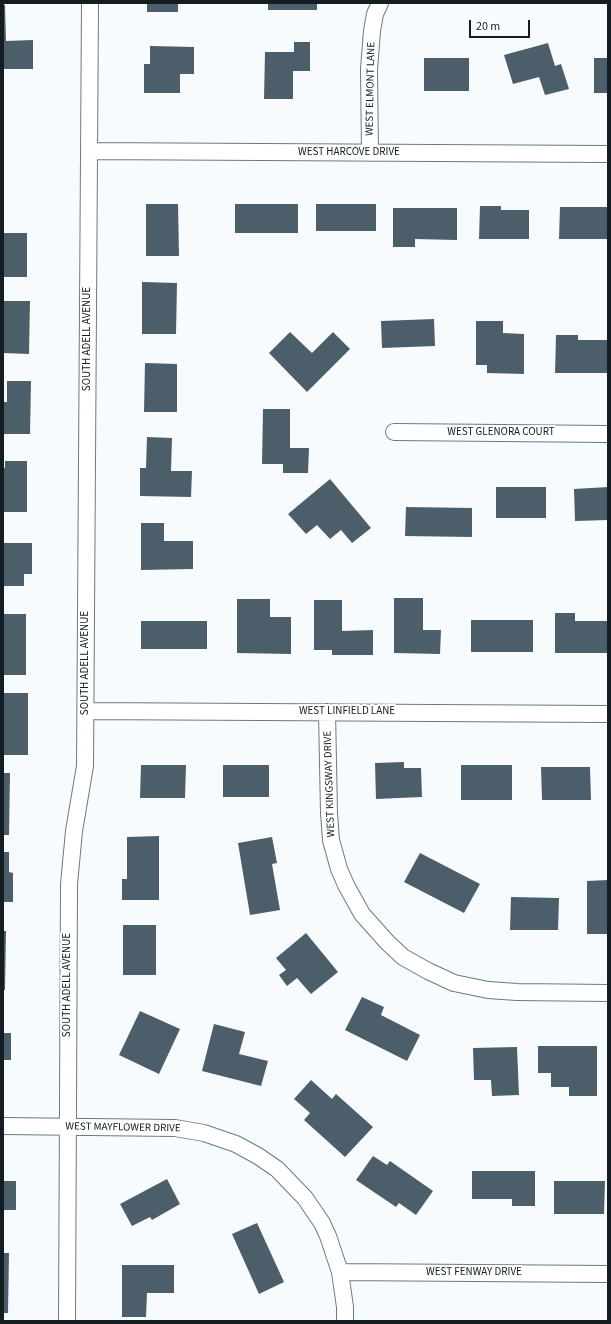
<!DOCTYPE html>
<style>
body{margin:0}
#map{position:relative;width:611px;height:1324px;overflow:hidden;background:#f7fbfe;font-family:"Source Sans 3",sans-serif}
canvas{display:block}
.frame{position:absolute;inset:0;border:4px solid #141d21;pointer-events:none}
.scale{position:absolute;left:469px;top:20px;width:61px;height:18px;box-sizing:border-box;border:2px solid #141d21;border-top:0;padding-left:5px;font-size:12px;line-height:14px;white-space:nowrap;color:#141d21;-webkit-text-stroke:3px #fff;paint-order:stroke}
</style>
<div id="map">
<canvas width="611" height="1324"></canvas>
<div class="frame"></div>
<div class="scale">20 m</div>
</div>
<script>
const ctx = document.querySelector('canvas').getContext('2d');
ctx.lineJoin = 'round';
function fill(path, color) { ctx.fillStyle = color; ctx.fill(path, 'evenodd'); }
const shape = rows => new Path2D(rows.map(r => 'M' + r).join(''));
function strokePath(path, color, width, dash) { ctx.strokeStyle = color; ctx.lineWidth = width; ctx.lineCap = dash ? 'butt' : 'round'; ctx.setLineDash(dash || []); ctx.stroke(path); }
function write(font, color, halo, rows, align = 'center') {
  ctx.font = font + ' "Source Sans 3",sans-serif'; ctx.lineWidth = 4; ctx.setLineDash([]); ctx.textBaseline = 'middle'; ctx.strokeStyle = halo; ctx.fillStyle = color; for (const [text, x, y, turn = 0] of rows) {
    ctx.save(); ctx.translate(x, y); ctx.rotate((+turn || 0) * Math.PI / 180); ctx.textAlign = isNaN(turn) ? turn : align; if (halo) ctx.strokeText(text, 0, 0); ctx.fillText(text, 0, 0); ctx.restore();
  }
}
const building = shape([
 [147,3,178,3,178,12,147,12],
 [268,3,317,3,317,10,268,10],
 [3,5,5,5,6,41,33,40,33,69,3,69],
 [294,42,310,42,310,71,293,71,293,99,264,99,265,52,294,52],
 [548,43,555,66,561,64,569,89,545,95,539,77,513,84,504,55],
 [150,46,194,47,194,74,180,74,180,93,144,93,144,64,150,64],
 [424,58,469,58,469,91,424,91],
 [594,58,608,58,608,93,594,93],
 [146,204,178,204,179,256,146,256],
 [235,204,298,204,298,233,235,233],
 [316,204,376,204,376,231,316,231],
 [480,206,501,206,501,210,529,210,529,239,479,239],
 [560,207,608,207,607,239,559,239],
 [393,208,457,208,457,240,415,239,415,247,393,247],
 [3,233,27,233,27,277,3,277],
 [142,282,177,283,176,334,142,334],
 [3,301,30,301,29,354,3,353],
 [434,319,435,346,382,348,381,321],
 [476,321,503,321,503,333,524,334,524,374,487,373,487,365,476,365],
 [290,332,312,353,333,332,350,349,307,392,269,353],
 [556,335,578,335,578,340,607,340,607,373,555,373],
 [145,363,177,364,177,412,144,412],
 [7,381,31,381,30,434,3,434,3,402,7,402],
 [263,409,290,409,290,448,309,448,308,473,283,473,283,464,262,464],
 [147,437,172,438,171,471,192,471,191,497,140,496,140,468,146,468],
 [5,461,27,461,27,512,3,512,3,468,5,468],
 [330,479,371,528,352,543,341,530,330,539,317,525,306,534,288,514],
 [496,487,546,487,546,518,496,518],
 [608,487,608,520,575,521,574,489],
 [406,507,472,508,472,537,405,536],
 [141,523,164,523,164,541,193,541,193,569,141,570],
 [3,543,32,543,32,574,24,574,24,586,3,586],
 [394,598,423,598,423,630,441,630,440,654,394,653],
 [237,599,270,599,270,617,291,617,291,654,237,653],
 [314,600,342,600,342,631,373,630,373,655,332,655,332,650,314,650],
 [555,613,575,613,575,621,608,621,608,653,555,653],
 [3,614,26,614,26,675,3,675],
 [471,620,533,620,533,652,471,652],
 [141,621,207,621,207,649,141,649],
 [3,693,28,693,28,755,3,755],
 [404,762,404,768,421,768,422,797,376,799,375,763],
 [141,765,186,765,185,798,140,798],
 [223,765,269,765,269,797,223,797],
 [461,765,512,765,512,800,461,800],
 [541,767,590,767,591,800,542,800],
 [3,773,10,773,9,835,3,835],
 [159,836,159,900,122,900,122,879,127,879,127,837],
 [272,837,277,863,272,864,280,910,250,915,238,843],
 [3,852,9,852,9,872,13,873,13,902,3,902],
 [420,853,480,884,464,913,404,882],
 [608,880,608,934,587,934,587,881],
 [511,897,559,898,558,930,510,930],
 [123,925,156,925,156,975,123,975],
 [3,931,6,931,5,990,3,990],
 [306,933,338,972,311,994,297,978,287,986,279,975,286,970,276,958],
 [362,997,384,1007,381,1015,420,1035,407,1061,345,1030],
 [140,1011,180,1029,159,1074,119,1055],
 [214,1024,245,1032,239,1054,268,1061,261,1086,202,1071],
 [3,1033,11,1033,11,1060,3,1060],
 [538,1046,597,1046,597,1096,569,1096,569,1087,551,1087,551,1073,538,1073],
 [517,1047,519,1095,492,1096,491,1080,474,1080,473,1048],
 [311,1080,332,1099,336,1094,373,1127,345,1157,304,1120,310,1113,294,1099],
 [373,1156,387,1165,390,1161,433,1191,416,1215,399,1203,396,1207,356,1180],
 [472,1171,535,1171,535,1206,512,1206,512,1199,472,1199],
 [167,1179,180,1204,152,1220,150,1217,132,1226,120,1204],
 [3,1181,16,1181,16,1210,3,1210],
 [554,1181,605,1181,604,1214,554,1214],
 [257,1223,284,1282,259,1294,232,1234],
 [3,1253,9,1253,8,1313,3,1313],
 [122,1265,174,1265,174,1293,147,1293,146,1317,122,1317]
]);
const street = shape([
 [89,151,608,154],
 [370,153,369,69,372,31,375,14,380,3],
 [394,432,608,434],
 [86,711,608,714],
 [327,712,329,813,331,840,339,869,346,885,362,914,387,942,403,957,428,971,454,983,488,990,517,992,608,993],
 [3,1126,175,1128,204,1133,236,1144,258,1156,277,1169,305,1198,322,1223,328,1236,340,1272,345,1307,345,1321],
 [340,1272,608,1274],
 [67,1321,69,884,74,831,85,766,90,3]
]);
const streetNames = [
 ["WEST ELMONT LANE",371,89,-89],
 ["WEST HARCOVE DRIVE",349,153],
 ["SOUTH ADELL AVENUE",88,339,-90],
 ["WEST GLENORA COURT",501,433],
 ["SOUTH ADELL AVENUE",86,663,-90],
 ["WEST LINFIELD LANE",347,712],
 ["WEST KINGSWAY DRIVE",330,784,-92],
 ["SOUTH ADELL AVENUE",68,985,-90],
 ["WEST MAYFLOWER DRIVE",123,1128,1],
 ["WEST FENWAY DRIVE",474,1273]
];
fill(building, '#4b5e6a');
strokePath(street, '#677b87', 18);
strokePath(street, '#fff', 16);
write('11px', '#141d21', '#fff', streetNames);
</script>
